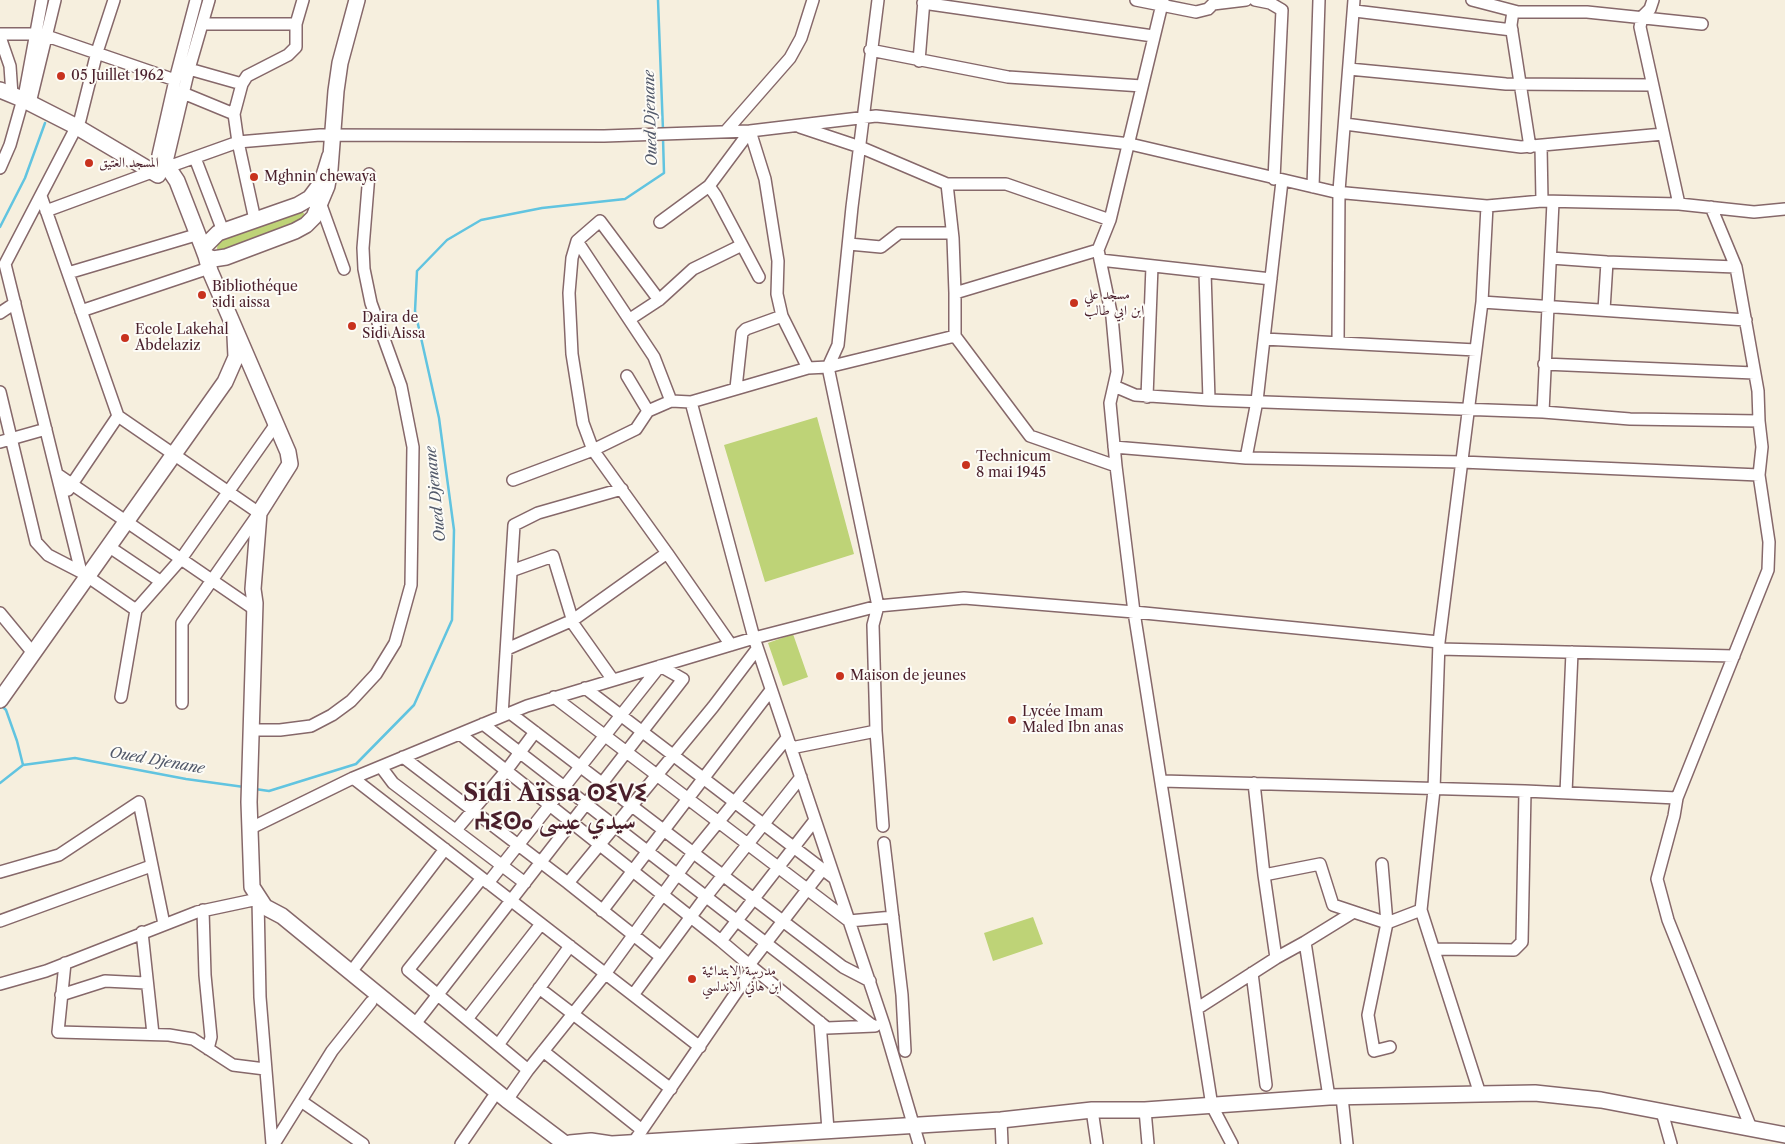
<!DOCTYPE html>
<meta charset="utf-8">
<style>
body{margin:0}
canvas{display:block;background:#f6efde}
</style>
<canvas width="1785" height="1144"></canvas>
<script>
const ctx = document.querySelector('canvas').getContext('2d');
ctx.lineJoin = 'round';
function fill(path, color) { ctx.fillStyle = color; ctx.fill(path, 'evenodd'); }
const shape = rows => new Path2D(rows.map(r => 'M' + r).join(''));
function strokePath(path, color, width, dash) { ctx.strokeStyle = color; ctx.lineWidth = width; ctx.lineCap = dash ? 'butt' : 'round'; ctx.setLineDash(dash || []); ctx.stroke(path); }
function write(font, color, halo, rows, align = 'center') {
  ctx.font = font + ' "Libre Caslon Text",Amiri,"Noto Sans Tifinagh",serif'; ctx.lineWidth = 4; ctx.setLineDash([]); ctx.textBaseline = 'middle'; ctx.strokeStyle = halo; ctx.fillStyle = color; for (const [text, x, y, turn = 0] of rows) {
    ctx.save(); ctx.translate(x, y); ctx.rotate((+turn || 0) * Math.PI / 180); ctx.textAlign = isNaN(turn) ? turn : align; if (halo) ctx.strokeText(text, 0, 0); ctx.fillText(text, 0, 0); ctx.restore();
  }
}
const green = shape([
 [301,210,306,216,304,222,219,252,217,249,218,241],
 [817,417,854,554,765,582,724,445],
 [793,634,808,677,783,686,768,643],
 [1033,917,1043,944,993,961,984,933]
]);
const stream = shape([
 [658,0,663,130],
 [0,227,25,178,45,123],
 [1,705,6,710,17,741,23,765],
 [0,783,23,765,75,758,186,779,244,787],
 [255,789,269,791,356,764,414,705,452,620,454,530,439,418,415,311,417,271,447,240,481,220,542,208,625,199,664,173,663,138]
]);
const minor = shape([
 [114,0,97,52,80,120,5,264,81,572,136,610],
 [878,0,852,207,838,345,828,367,878,606,873,625,876,731,883,826],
 [1136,0,1196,12,1208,9,1213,4,1246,0],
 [1255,0,1270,3,1282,10,1274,179],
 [1472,0,1518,12,1587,12,1702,24],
 [1653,0,1650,9,1642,17,1640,27,1679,204],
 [923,3,1153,36],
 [1355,11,1512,30],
 [1513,11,1511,25,1530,147],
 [202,24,296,24],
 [0,34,41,34,175,80],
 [0,37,10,66,12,95],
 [870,50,1008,77,1142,86],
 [919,61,924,0],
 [189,69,242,84],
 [1349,69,1506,84,1652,85],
 [183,93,234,114],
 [30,103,55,0],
 [1345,124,1521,147,1663,134],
 [800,127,860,147,947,184],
 [726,131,790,58,801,38,813,0],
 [750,131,765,179,778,261,777,294,782,316,808,368],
 [1541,146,1542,201],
 [195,158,223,231],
 [166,166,189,69,209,0],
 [168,167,238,142,320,135,604,136,750,131,876,116,1130,144,1335,192,1487,206,1542,201,1679,204,1754,212,1785,209],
 [0,168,10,145,25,92,42,0],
 [158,169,158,155,175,80,196,0],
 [1282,181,1264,339,1476,350],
 [709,186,716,196,759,277],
 [1313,187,1319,0],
 [41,196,118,416,259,513,182,623,182,703],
 [321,205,344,269],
 [46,211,152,172],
 [255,220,238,142,234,114,242,84,247,76,288,55,296,47,296,24,303,0],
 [660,222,709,186,750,131],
 [577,241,654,357,671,401],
 [849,244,881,247,899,233,952,233],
 [1098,250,955,293,955,336,1030,436,1116,466,1134,612,1212,1106,1232,1144],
 [1551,258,1607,262,1736,267],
 [1100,260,1271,279],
 [1205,272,1209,400],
 [68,273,199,234],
 [955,293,953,238,947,184,1006,184,1110,220],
 [659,300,600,221,577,241,572,258,569,293,572,354,583,423,593,450,636,429,648,411,671,401,691,402],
 [1482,302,1746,320],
 [1604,310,1607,262],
 [81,311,209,268],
 [0,313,15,303],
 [630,319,659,300,693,269,742,245],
 [1338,343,1339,191,1354,0],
 [1544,364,1754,373],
 [627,376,648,411],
 [1114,386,1135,395,1209,400,1543,412,1630,419,1759,421],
 [736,388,742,333,746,329,782,316],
 [0,392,36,542,48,555,81,572],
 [1147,397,1152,266],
 [1543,412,1553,202],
 [0,442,46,429],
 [1114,447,1246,458,1462,462,1759,475],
 [1246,458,1257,401,1264,339],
 [1116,466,1110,403,1117,372,1112,317,1098,250,1110,220,1163,0],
 [57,474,254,609],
 [68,490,118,416],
 [108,546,160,581],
 [667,553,731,645],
 [511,571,553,556,574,625,613,680],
 [0,613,33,653],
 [507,649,573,620,667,553,593,450,513,480],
 [1439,649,1734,656],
 [585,688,834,878],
 [121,697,136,610,181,559,276,424],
 [554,697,849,921,893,917],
 [510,713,843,967,870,981],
 [502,716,514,525,538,513,622,489],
 [483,724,873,1026],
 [252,730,280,730,311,726,332,715,351,701,376,674,395,643,411,585,413,447,401,386,371,303,364,269,363,248,369,174],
 [460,734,721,941,815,820],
 [791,748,876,731],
 [403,757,568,883],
 [381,767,393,783,525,883],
 [353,778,700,1047],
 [1162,781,1525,791,1677,798,1768,570,1769,542,1759,475,1762,447,1759,421,1758,391,1736,267,1711,207],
 [1254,783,1264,875],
 [1566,793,1572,652],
 [1677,798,1674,816,1657,879,1668,920,1751,1128],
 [249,829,353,778,527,706,754,638,878,606,964,598,1134,612,1439,642],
 [456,830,506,771,535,732],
 [884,843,902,995,905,1051],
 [1382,864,1387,923,1368,1015,1374,1051,1390,1047],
 [0,872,59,855,139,802,164,924],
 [482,878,408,970,528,1070,605,974,693,853,787,738],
 [203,910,205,975,211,1037,208,1049],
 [602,911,771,690],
 [0,921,151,866],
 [142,932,153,1034],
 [721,941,753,968],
 [1434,949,1514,950,1522,942,1525,791],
 [661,957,568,883,713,707,757,649],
 [1276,958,1305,942],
 [65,963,58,1032,169,1035,193,1039,233,1065,265,1069],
 [749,965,823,869],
 [351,972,445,849],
 [1252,973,1266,1085],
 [0,984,46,971,197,912,258,899,260,997,272,1144],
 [539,988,671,1089],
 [61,995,105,981,146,983],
 [633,995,701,903,801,777],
 [1198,1008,1276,958,1264,875,1320,864,1333,905,1387,923,1421,910],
 [467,1019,541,924],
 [820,1022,828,1130],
 [415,1024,683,679,660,666,488,883],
 [498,1045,570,946],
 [543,1051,642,1130],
 [1480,1094,1421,910,1434,790,1439,642,1482,302,1487,206],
 [1329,1097,1305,942,1352,913],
 [1342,1097,1347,1144],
 [507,1100,528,1070],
 [301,1101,363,1144],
 [1092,1110,1097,1144],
 [1145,1110,1148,1144],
 [1662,1112,1671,1144],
 [1001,1120,1002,1144],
 [633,1143,753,968,827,1028,875,1026],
 [274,1144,332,1051,371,1002],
 [461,1144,492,1099],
 [919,1144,884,1025,754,638,691,402,808,368,828,367,955,336]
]);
const major = shape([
 [0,90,22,99,77,127,158,175],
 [330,156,322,182,310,198,298,205,218,233,203,248,206,256,213,259,226,257,295,231,306,225,314,217,327,186,330,169,336,91,340,63,357,0],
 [169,169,177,181,203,248],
 [206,256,210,271,288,452,290,464,259,513,253,589,255,603,249,802,252,887,265,907,282,916,507,1100,564,1143],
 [0,700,225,382,236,357,235,336],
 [570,1143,591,1141,611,1144],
 [612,1144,1001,1120,1092,1110,1145,1110,1329,1097,1480,1094,1535,1093,1601,1100,1785,1135]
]);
const markers = [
 [61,76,5,"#c8321e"],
 [89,163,5,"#c8321e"],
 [254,177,5,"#c8321e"],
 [202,295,5,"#c8321e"],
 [1074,303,5,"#c8321e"],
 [352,326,5,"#c8321e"],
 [125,338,5,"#c8321e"],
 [966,465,5,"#c8321e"],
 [840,676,5,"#c8321e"],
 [1012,720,5,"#c8321e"],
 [692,979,5,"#c8321e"]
];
const poiNames = [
 ["05 Juillet 1962",71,76],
 ["المسجد العتيق",99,163],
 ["Mghnin chewaya",264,177],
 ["Bibliothéque",212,287],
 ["sidi aissa",212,303],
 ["مسجد علي",1084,295],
 ["ابن ابي طالب",1084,311],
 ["Daira de",362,318],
 ["Sidi Aissa",362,334],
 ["Ecole Lakehal",135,330],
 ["Abdelaziz",135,346],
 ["Technicum",976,457],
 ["8 mai 1945",976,473],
 ["Maison de jeunes",850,676],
 ["Lycée Imam",1022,712],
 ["Maled Ibn anas",1022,728],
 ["مدرسة الابتدائية",702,971],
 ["ابن هاني الاندلسي",702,987]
];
const waterNames = [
 ["Oued Djenane",651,118,-92],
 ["Oued Djenane",436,494,-96],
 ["Oued Djenane",157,761,10]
];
const townNames = [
 ["Sidi Aïssa ⵙⵉⴸⵉ",555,794],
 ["ⵄⵉⵙⴰ سيدي عيسى",555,822]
];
fill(green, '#bed377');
strokePath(stream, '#61c4e0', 2.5);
strokePath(minor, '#86686a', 14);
strokePath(major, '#86686a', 18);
strokePath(minor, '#fff', 11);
strokePath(major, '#fff', 15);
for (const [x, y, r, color] of markers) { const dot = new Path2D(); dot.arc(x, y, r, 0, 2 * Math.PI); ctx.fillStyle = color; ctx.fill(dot); strokePath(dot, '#fdfcf7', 2); }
write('14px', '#4a1f2b', '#fdfcf7', poiNames, 'left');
write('italic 15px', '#52596a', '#fdfcf7', waterNames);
write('bold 24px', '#4a1f2b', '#fdfcf7', townNames);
</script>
